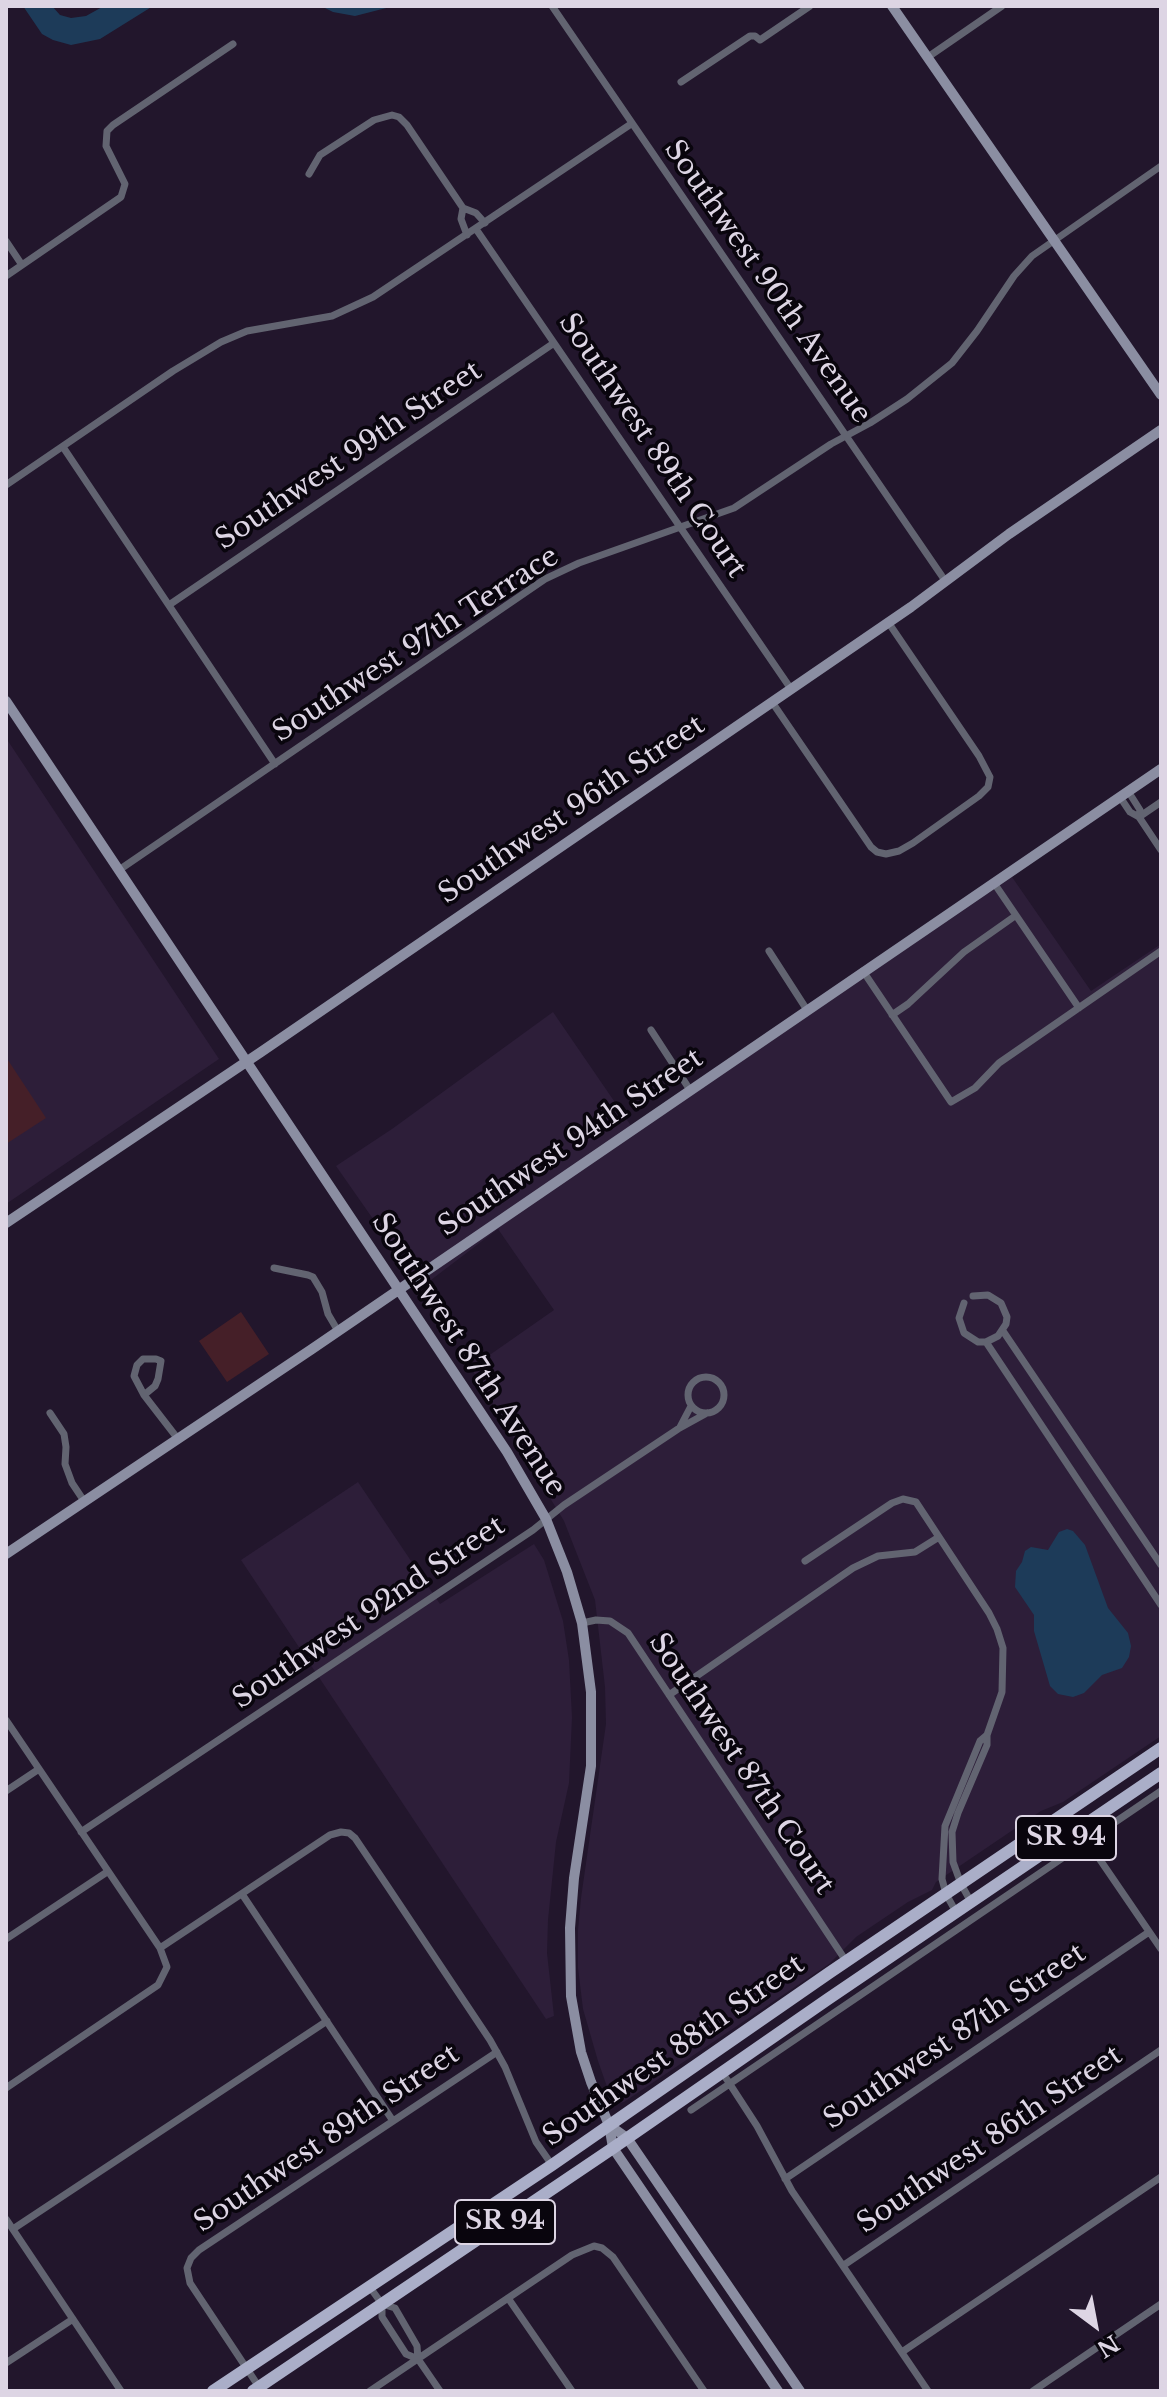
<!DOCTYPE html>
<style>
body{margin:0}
#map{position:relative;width:1167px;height:2397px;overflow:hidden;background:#22162c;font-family:"Libre Baskerville",serif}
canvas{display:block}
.frame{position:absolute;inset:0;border:8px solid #ddd5e4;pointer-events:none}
.north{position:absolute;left:1055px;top:2285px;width:80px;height:80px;-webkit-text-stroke:6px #09050d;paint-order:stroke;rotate:148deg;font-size:22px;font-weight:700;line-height:32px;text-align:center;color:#ddd5e4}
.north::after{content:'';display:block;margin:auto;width:28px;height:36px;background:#ddd5e4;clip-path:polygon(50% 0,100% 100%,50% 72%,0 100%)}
</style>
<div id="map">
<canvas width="1167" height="2397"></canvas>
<div class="frame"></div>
<div class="north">N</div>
</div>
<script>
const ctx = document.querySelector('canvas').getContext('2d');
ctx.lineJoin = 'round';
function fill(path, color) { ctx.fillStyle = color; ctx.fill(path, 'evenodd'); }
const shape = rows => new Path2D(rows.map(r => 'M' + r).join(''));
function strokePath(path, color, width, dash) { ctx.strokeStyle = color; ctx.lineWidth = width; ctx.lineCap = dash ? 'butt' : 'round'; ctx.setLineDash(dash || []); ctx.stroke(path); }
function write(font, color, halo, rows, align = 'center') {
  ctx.font = font + ' "Libre Baskerville",serif'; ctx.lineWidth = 7; ctx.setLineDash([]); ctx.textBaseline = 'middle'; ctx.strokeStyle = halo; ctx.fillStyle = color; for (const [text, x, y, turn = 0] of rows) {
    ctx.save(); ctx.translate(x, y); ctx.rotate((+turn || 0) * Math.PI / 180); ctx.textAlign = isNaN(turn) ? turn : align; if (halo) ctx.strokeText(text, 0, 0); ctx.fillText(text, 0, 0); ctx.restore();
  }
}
const built = shape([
 [6,738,219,1059,6,1204],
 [1012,877,1091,991,1161,944,1161,1736,1063,1802,1041,1811,936,1882,932,1890,908,1902,856,1937,829,1964,624,2102,620,2103,611,2098,598,2061,583,2009,578,1968,578,1930,581,1898,606,1724,605,1687,595,1600,564,1521,471,1368,554,1310,498,1229,427,1283,422,1289,336,1166,392,1129,553,1012,636,1133],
 [358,1482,440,1604,534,1544,544,1560,563,1621,569,1660,572,1717,569,1783,556,1842,548,1920,547,1953,554,2016,546,2019,241,1560]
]);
const green = shape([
 [6,1057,46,1118,6,1144],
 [241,1312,269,1354,227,1382,199,1341]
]);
const water = shape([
 [23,6,52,6,60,15,71,18,86,16,104,6,153,6,100,39,71,45,53,40,42,34],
 [321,6,394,6,355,16,333,12],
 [1067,1529,1073,1531,1085,1545,1108,1608,1128,1633,1131,1646,1129,1657,1122,1668,1102,1675,1084,1693,1073,1697,1058,1694,1050,1686,1034,1631,1034,1615,1015,1587,1016,1571,1022,1562,1025,1551,1031,1547,1048,1550,1059,1532]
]);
const street = shape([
 [552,6,946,582],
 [928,57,1002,6],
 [681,82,750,36,755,36,760,40,810,6],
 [309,174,320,155,374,120,392,115,399,117,407,125,463,208],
 [463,208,461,219,467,235],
 [463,208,476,213,485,223],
 [476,229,791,689],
 [6,241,22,265],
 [6,276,121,197,125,184,106,146,107,131,113,125,233,44],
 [63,447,275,764],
 [6,485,173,371,221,342,247,331,332,316,373,297,631,124],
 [169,605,554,343],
 [772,702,871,847,877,852,886,854,899,851,913,843,979,796,988,787,990,777,979,756,888,622],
 [1128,791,1140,810,1139,817],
 [1120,797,1130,812,1139,817,1161,850],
 [1139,817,1161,802],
 [119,870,545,579,579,563,734,508,831,444,870,423,907,399,952,363,977,331,1014,276,1032,256,1161,166],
 [994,883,1079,1008],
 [769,951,807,1010],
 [863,971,951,1102,975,1088,999,1063,1161,951],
 [892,1015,908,1004,964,952,1015,916],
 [651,1030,690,1090],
 [274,1268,308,1275,313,1277,322,1292,328,1314,338,1331],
 [964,1303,959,1318,964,1333,978,1342,986,1342,998,1336,1006,1324,1007,1317,1001,1303,988,1295,973,1296],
 [1003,1331,1161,1565],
 [986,1342,1161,1605],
 '688 1395a18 18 0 1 1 36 0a18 18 0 1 1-36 0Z',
 [144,1395,155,1386,158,1379,161,1361,156,1359,143,1359,137,1365,134,1376,144,1395,178,1439],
 [50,1413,64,1434,66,1447,65,1464,72,1483,84,1501],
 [680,1427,691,1406],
 [805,1561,892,1503,903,1499,916,1502,989,1613,997,1629,1003,1648,1002,1692,987,1735,987,1745,958,1813,952,1832,953,1862,961,1884,971,1902],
 [582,1623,596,1620,610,1621,628,1633,846,1961],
 [669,1695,853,1568,878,1556,915,1552,939,1537],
 [6,1720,160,1948,167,1967,158,1985,6,2088],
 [6,1791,39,1769],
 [1079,1829,1161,1949],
 [81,1832,533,1530,564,1505,678,1429,707,1413],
 [242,1894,393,2121],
 [956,1912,946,1894,942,1879,945,1826,980,1741,987,1735],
 [6,1939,107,1872],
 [160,1948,330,1835,341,1832,349,1833,355,1838,388,1887,490,2040,505,2067,536,2142,552,2165],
 [722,2072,757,2126,792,2191,928,2391],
 [691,2110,1161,1791],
 [785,2179,1149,1932],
 [6,2219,121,2391],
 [13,2229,327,2021],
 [844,2265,1161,2050],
 [369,2286,382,2304,382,2317,406,2354,418,2359],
 [508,2298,572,2391],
 [382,2304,395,2308,417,2346,418,2359,440,2391],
 [902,2352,1161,2177],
 [6,2363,73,2319],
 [259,2387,190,2283,187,2268,191,2258,199,2250,497,2052],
 [370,2391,572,2255,594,2246,602,2248,613,2257,704,2391],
 [1033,2391,1161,2304]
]);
const secondary = shape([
 [892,6,1161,395],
 [6,701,507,1452,546,1519,567,1572,582,1623,591,1692,591,1766,574,1878,570,1928,571,1996,581,2052,591,2082,609,2125,613,2148,778,2391],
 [6,1223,261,1052,911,607,1009,534,1161,430],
 [6,1554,312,1349,1161,769],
 [609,2125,627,2138,800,2391]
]);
const primary = shape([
 [213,2391,552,2165,829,1973,1161,1748],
 [253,2391,613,2148,828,1999,1161,1773]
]);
const shields = [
 [1066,1838,100],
 [505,2222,100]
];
const shieldNames = [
 ["SR 94",1066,1838],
 ["SR 94",505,2222]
];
const streetNames = [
 ["Southwest 90th Avenue",767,282,55],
 ["Southwest 89th Court",652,446,56],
 ["Southwest 99th Street",349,456,-34],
 ["Southwest 97th Terrace",416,645,-33],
 ["Southwest 96th Street",572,810,-34],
 ["Southwest 94th Street",571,1143,-34],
 ["Southwest 87th Avenue",468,1355,57],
 ["Southwest 92nd Street",369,1613,-34],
 ["Southwest 87th Court",741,1764,56],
 ["Southwest 87th Street",955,2037,-34],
 ["Southwest 88th Street",674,2051,-35],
 ["Southwest 89th Street",327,2139,-34],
 ["Southwest 86th Street",990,2140,-34]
];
fill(built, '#2d1e39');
fill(green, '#451f28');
fill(water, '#1d3b59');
strokePath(street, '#626471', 7);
strokePath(secondary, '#8b8ea2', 10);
strokePath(primary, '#aaaec8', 12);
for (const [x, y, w] of shields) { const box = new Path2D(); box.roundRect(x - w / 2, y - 22, w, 44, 6); ctx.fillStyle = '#09050d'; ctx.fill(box); strokePath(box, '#ddd5e4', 2); }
write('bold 26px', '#ddd5e4', null, shieldNames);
write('28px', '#ddd5e4', '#09050d', streetNames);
</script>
